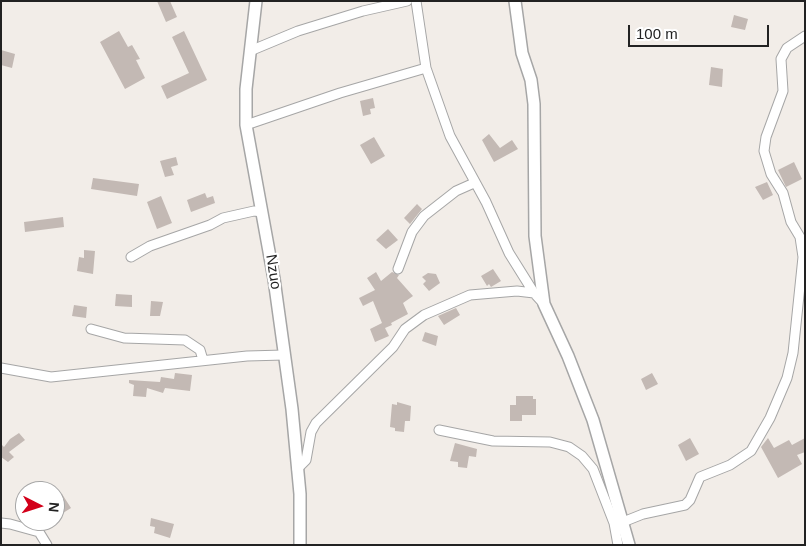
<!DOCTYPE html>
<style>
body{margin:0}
#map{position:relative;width:806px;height:546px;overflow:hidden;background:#f2ede8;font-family:Helvetica,sans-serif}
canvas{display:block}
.frame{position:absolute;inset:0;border:2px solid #222;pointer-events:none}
.north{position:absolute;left:15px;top:481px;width:50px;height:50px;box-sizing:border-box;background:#fff;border:1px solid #a7a7a7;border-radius:50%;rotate:95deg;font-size:14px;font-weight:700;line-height:20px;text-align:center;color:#222}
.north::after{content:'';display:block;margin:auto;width:18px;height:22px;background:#d3001a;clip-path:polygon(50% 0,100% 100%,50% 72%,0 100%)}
.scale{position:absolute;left:628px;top:25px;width:141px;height:22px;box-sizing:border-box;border:2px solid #222;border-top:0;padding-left:6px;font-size:15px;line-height:18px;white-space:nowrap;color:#222;-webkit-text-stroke:4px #fff;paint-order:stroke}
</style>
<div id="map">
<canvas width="806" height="546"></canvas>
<div class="frame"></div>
<div class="north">N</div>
<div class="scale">100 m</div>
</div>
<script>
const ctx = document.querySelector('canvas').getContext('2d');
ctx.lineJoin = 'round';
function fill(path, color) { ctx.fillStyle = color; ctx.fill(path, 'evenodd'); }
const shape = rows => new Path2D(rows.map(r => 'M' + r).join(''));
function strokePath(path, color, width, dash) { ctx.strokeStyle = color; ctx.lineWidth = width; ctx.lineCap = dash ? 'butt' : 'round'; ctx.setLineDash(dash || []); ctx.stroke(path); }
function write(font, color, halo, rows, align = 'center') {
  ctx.font = font + ' Helvetica,sans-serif'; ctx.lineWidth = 4.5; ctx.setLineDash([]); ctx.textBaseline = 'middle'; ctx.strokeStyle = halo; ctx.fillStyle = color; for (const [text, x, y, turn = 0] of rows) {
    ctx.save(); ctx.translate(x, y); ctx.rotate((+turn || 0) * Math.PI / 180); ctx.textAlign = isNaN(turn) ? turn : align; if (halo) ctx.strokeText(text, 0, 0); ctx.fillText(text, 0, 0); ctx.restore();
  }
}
const building = shape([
 [157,1,170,1,177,17,166,22],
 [734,15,748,19,745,30,731,27],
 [119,31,128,47,132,45,140,59,136,60,145,78,125,89,100,42],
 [184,31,207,80,167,99,161,86,189,73,172,37],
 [1,50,15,54,12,68,1,65],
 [711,67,723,69,722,87,709,85],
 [373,98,375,108,370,109,371,114,363,116,360,101],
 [489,134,500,148,512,140,518,149,494,162,482,140],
 [374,137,385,156,371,164,360,145],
 [176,157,178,165,171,167,174,175,165,177,160,161],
 [794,162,802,179,786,187,778,170],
 [93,178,139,184,137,196,91,189],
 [767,182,773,195,763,200,755,187],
 [205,193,207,198,213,196,215,203,191,212,187,200],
 [161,196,172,223,157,229,147,202],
 [417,204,422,209,410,224,404,218],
 [63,217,64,227,25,232,24,222],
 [388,229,398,240,386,249,376,240],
 [84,250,95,251,93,274,77,271,79,257,84,258],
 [493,269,501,281,491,287,489,284,487,286,481,276],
 [376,272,381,281,392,272,399,275,397,278,413,296,403,303,408,314,391,323,392,325,385,328,389,336,375,342,370,329,382,323,373,301,363,306,359,298,375,290,367,278],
 [428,273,436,274,440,283,429,291,423,284,426,281,422,277],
 [116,294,132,295,132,307,115,306],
 [151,301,163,302,160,316,150,316],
 [74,305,87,307,86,318,72,316],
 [456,308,460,315,444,325,438,316],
 [425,332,438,336,436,346,422,341],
 [175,373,192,375,190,391,165,388,163,393,147,388,146,397,133,396,134,385,129,383,129,380,160,382,161,377,174,379],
 [652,373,658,384,646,390,641,379],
 [516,396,533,396,533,399,536,399,536,415,522,415,522,421,510,421,510,405,516,405],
 [397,402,411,406,410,421,405,421,404,432,395,431,395,428,390,427,392,404,397,405],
 [19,433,25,440,9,452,14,457,8,462,1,457,1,444,4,447,10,439],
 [690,438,699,454,686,461,678,445],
 [768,438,774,448,789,440,792,445,805,438,805,452,797,455,802,464,778,478,761,447],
 [455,443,477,449,476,457,469,456,467,468,458,467,458,462,450,461],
 [62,494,71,508,55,518,55,498],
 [151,518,174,524,170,538,154,533,155,527,150,526]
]);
const minor = shape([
 [416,1,426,68,450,136,486,202,509,253,534,293,544,304],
 [250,51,298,31,363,11,407,1],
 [246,125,340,93,426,68],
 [131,257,150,246,210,225,223,218,254,211,262,212],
 [398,269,412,232,424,216,456,191,474,183],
 [91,329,124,338,185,340,200,350,203,360],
 [1,368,51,377,247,356,284,355],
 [439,430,493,441,550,442,569,447,582,456,593,469,614,523,618,545],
 [297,469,306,460,311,432,316,423,393,347,405,329,424,315,470,295,517,291,534,293],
 [623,522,643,514,685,505,690,500,700,477,730,465,751,451,770,418,787,378,793,353,803,257,800,237,791,222,783,193,771,174,764,151,766,137,783,91,781,59,787,48,805,36],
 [1,523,10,524,39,532,47,545]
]);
const tertiary = shape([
 [256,1,246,89,246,125,274,279,292,409,300,494,300,545],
 [515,1,522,53,531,80,534,104,535,236,544,304,568,356,593,420,629,545]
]);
const streetNames = [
 ["Nzuo",273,272,81]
];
fill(building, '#c3b9b4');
strokePath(minor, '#a6a6a6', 11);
strokePath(tertiary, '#a6a6a6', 14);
strokePath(minor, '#fff', 9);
strokePath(tertiary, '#fff', 11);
write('15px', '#222', '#fff', streetNames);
</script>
